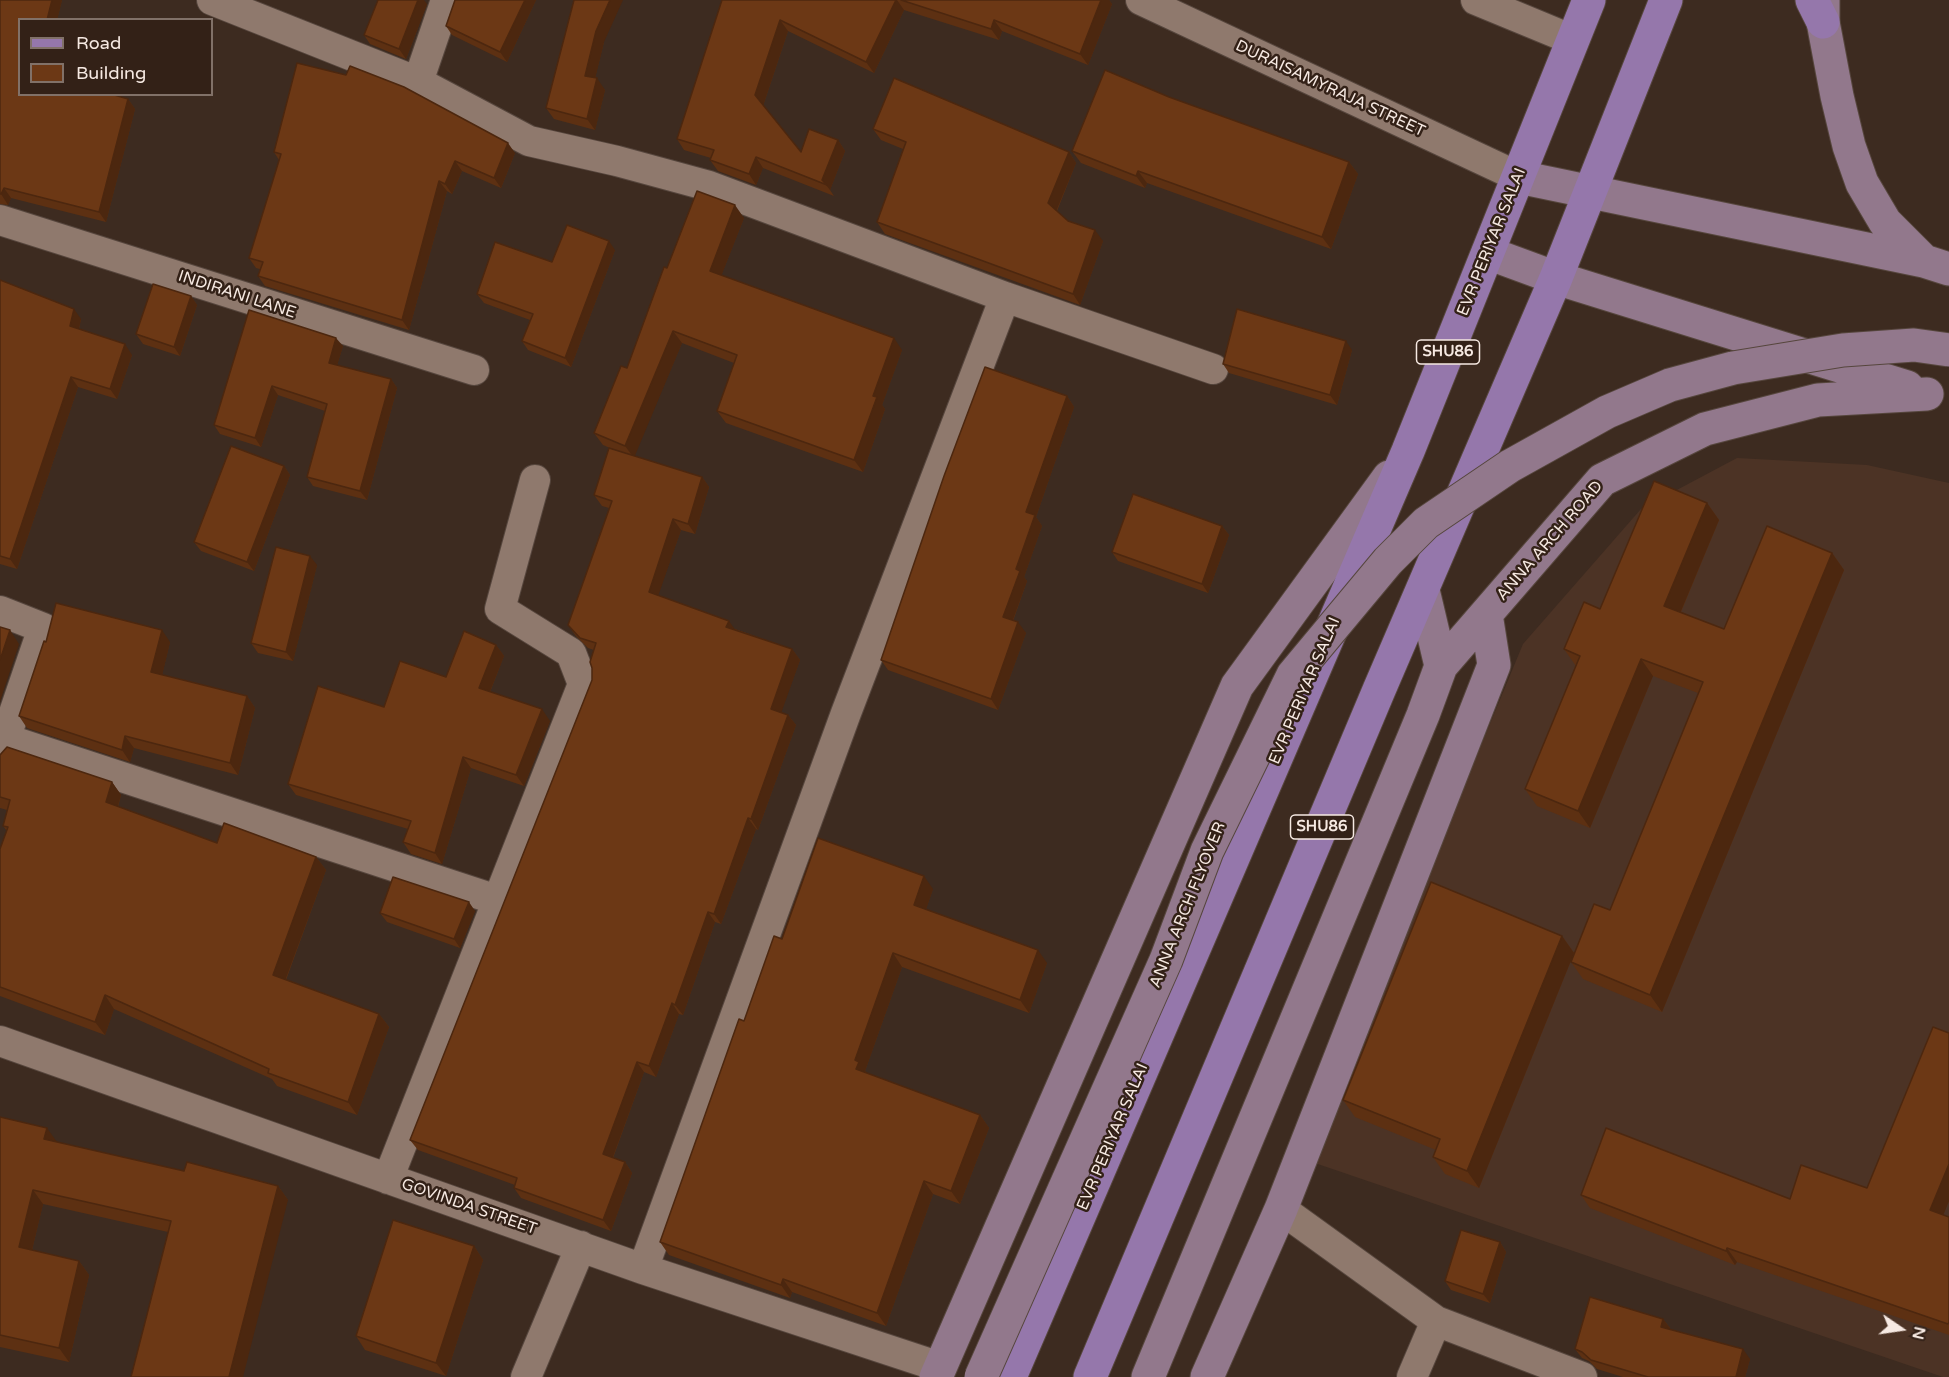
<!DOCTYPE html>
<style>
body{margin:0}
#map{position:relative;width:1949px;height:1377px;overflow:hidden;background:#3d2b20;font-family:"Varela Round",sans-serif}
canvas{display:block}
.legend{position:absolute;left:18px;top:18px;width:195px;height:78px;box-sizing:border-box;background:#332117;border:2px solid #817168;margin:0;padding:8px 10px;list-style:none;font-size:18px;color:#f6e9e2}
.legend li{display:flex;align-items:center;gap:12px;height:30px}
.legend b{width:30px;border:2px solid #817168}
.north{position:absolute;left:1871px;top:1299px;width:60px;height:60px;-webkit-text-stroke:4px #332117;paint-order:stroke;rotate:103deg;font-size:16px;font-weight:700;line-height:24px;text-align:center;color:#f6e9e2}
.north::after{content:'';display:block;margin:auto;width:21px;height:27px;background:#f6e9e2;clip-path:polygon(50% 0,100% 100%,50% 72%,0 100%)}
</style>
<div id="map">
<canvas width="1949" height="1377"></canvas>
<ul class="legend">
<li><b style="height:8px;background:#9577ab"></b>Road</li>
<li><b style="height:16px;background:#6c3815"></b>Building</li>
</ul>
<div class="north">N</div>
</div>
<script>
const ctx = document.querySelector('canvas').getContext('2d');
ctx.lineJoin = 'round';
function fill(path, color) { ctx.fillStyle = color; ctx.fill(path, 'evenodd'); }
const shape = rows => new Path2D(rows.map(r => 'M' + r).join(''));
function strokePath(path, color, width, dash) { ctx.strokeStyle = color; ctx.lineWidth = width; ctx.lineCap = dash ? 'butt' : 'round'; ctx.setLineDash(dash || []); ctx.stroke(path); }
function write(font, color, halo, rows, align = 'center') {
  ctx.font = font + ' "Varela Round",sans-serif'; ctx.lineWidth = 5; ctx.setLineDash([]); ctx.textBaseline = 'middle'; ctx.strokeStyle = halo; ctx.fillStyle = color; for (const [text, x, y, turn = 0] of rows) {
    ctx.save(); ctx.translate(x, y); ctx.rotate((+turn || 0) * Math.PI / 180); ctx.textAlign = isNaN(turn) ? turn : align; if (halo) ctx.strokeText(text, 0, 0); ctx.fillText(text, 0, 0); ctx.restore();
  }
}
const built = shape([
 [1737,458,1867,465,1949,483,1949,1377,1943,1377,1309,1161,1523,644,1641,509]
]);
const street = shape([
 [212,0,418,82,529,141,617,161,709,186,1005,297,846,713,643,1269],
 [1141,0,1519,177],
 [1476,0,1573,40],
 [418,82,446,0],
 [0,220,474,370],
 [1005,297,1213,369],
 [0,611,43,628,0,754],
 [6,739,497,900],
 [0,1041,643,1269,940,1367],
 [388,1179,583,684,571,653,500,609,535,480],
 [1281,1209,1436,1321,1582,1377],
 [526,1377,581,1246],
 [1412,1377,1436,1321]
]);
const secondary = shape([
 [1823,0,1823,22,1837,96,1849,146,1862,183,1885,222,1924,261],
 [1519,177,1924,261,1949,269],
 [1488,253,1556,278,1907,387],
 [1423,590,1441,666],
 [936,1377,1237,686,1389,477],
 [1148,1377,1423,715,1441,666,1602,480,1705,429,1818,400,1927,394],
 [1207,1377,1281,1209,1494,665,1486,614]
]);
const primary = shape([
 [1812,0,1823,22],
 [1010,1377,1408,451,1589,0],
 [1090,1377,1379,690,1556,278,1666,0]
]);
const secondaryBridge = shape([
 [981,1377,1166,960,1207,851,1293,675,1388,561,1426,523,1510,466,1607,412,1670,385,1733,368,1843,350,1914,345,1949,350]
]);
const wall = shape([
 [0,0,62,0,57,20,20,20,20,94,128,99,135,109,106,222,11,198,8,205,0,204],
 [455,0,536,0,507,62,452,35,446,26],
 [722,0,1109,0,1112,4,1088,65,1002,31,999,40,904,10,874,73,788,31,763,106,801,152,838,140,845,151,830,190,834,196,763,168,756,185,718,171,710,160,711,158,684,150,677,139],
 [427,4,406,59,370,44,364,35],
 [604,42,595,78,605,90,595,130,554,119,546,108],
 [1169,97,1349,162,1358,174,1331,249,1147,183,1145,188,1081,163,1072,151],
 [873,129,1069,152,1076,163,1057,211,1068,221,1103,241,1080,305,885,234,877,222,903,149,881,140],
 [274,152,515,153,501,188,462,171,452,194,447,191,409,330,265,286,258,276,260,269,256,268,249,258,279,160],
 [744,218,721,276,902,350,882,405,885,409,863,472,726,423,717,411,734,363,682,343,634,456,702,477,709,487,695,534,681,530,658,595,735,629,792,649,800,660,781,712,788,715,796,725,758,830,756,829,721,924,715,922,683,1015,679,1014,656,1077,644,1072,613,1158,625,1162,632,1173,611,1231,521,1198,514,1188,515,1185,418,1150,410,1140,592,680,594,650,588,648,576,636,568,625,609,508,602,506,594,495,617,451,603,445,594,433,627,368,667,268],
 [615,250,571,367,528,350,522,341,530,320,484,303,477,294,552,262],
 [0,280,81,319,79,329,132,355,117,399,78,387,17,569,0,564],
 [191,296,197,305,180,356,143,344,136,334],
 [249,310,343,346,337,365,391,379,397,388,367,500,313,486,307,477,325,411,278,395,261,447,220,434,214,425],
 [1352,350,1337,405,1229,373,1223,364],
 [1067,396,1074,407,1036,517,1042,526,1024,577,1027,581,1013,621,1026,633,998,710,888,670,881,660],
 [284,466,290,475,254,571,201,551,194,542],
 [1707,503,1719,520,1681,612,1724,629,1832,553,1844,570,1662,1012,1583,979,1571,962,1610,910,1698,693,1653,676,1590,828,1537,806,1525,789,1576,666,1564,649,1600,609],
 [1222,526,1229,535,1208,593,1118,561,1112,552],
 [317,565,293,661,258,653,251,643],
 [170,642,162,675,247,696,255,708,238,775,134,748,130,762,27,728,19,716],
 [496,645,504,656,490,692,550,721,524,786,471,768,442,864,411,854,403,842,408,829,296,795,288,784,384,707,446,677],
 [0,755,112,782,121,795,118,807,217,843,316,857,326,870,286,980,379,1014,389,1027,357,1115,277,1086,272,1079,114,1009,105,1035,0,996,0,849,7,831,3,826,7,810,0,808],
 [933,889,926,909,1047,963,1029,1013,902,967,865,1071,867,1073,980,1115,989,1128,960,1204,933,1194,886,1326,792,1292,790,1298,669,1255,660,1242,744,1021,782,939],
 [475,911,460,948,387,922,380,913],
 [1562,936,1574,953,1479,1188,1445,1174,1433,1157,1436,1150,1355,1117,1343,1100],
 [1949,1033,1949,1201,1943,1215,1949,1217,1949,1335,1737,1262,1735,1265,1590,1208,1581,1195,1790,1199,1867,1188],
 [0,1117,57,1142,184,1171,278,1186,288,1200,168,1232,43,1204,32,1250,79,1261,89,1275,69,1362,0,1347],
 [1500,1242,1506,1252,1490,1303,1451,1290,1445,1281],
 [474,1246,483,1260,446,1376,365,1350,356,1336],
 [1663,1319,1670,1328,1669,1329,1750,1359,1745,1377,1623,1377,1597,1369,1589,1361,1582,1358,1575,1349]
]);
const shadedWall = shape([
 [52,0,62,0,57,20,47,20],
 [418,0,424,0,427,4,406,59,399,49],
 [525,0,536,0,507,62,500,52],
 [610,0,623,0,604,42,593,87,585,76,596,31],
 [896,0,897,0,904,10,874,73,866,62],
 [1101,0,1109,0,1112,4,1088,65,1080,54],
 [780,20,788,31,763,106,755,95],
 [994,20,1002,31,999,40,991,29],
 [597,78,605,90,595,130,587,119],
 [128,99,135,109,106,222,99,212],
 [838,140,845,151,830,190,822,180],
 [508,143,515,153,501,188,494,178],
 [1069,152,1076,163,1055,214,1048,203],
 [756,157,763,168,756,185,749,174],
 [455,161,462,171,452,194,445,184],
 [1349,162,1358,174,1331,249,1322,237],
 [1138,171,1147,183,1145,188,1136,176],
 [439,181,447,191,409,330,402,320],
 [4,188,11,198,8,205,1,194],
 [735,205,744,218,718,284,710,271],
 [1095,230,1103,241,1080,305,1073,294],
 [609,241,615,250,571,367,565,358],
 [191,296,197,305,180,356,174,347],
 [74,309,81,319,77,337,70,326],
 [673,331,682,343,634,458,625,446],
 [336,338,343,346,335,372,329,363],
 [894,338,902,350,882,405,885,409,863,472,854,460,873,396],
 [1346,341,1352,350,1337,405,1330,395],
 [125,344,132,355,117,399,110,389],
 [71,377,78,387,17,569,10,559],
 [391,379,397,388,367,500,360,491],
 [272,386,278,395,261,447,255,438],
 [1067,396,1074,407,1036,517,1042,526,1024,577,1027,581,1010,628,1003,617,1026,512],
 [284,466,290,475,254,571,247,562],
 [702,477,709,487,695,534,688,524],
 [1707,503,1719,520,1676,623,1664,606],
 [673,519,681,530,656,602,649,592],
 [1222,526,1229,535,1208,593,1202,584],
 [1832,553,1844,570,1662,1012,1650,995],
 [310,556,317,565,293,661,286,652],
 [729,621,736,631,726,627],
 [1018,622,1026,633,998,710,991,699],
 [10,630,19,644,0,701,0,660],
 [162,630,170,642,160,684,151,672],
 [496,645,504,656,487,699,479,688],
 [792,649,800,660,779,719,771,709],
 [1641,659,1653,676,1590,828,1578,811],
 [247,696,255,708,238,775,230,763],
 [542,709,550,721,524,786,516,775],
 [788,715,796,725,758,830,751,819],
 [125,736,134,748,130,762,122,750],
 [463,757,471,768,442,864,435,853],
 [112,782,121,795,115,816,106,802],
 [748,818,756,829,721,924,714,914],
 [316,857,326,870,282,989,273,975],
 [924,876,933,889,923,918,914,905],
 [469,902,475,911,460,948,454,939],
 [708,912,715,922,683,1015,675,1005],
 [1562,936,1574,953,1479,1188,1467,1171],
 [1038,950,1047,963,1029,1013,1020,1000],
 [893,953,902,967,865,1071,868,1075,856,1069,855,1060],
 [105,995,114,1009,105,1035,95,1022],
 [672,1003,679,1014,656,1077,649,1066],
 [379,1014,389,1027,357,1115,348,1102],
 [637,1062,644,1072,610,1165,603,1154],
 [980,1115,989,1128,960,1204,951,1191],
 [47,1128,57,1142,44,1139],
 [625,1162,632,1173,611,1231,603,1220],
 [1949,1164,1949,1201,1940,1223,1930,1210],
 [924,1181,933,1194,886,1326,877,1313],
 [278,1186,288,1200,243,1377,229,1377],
 [33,1190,43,1204,29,1262,19,1247],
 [1500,1242,1506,1252,1490,1303,1483,1294],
 [474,1246,483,1260,446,1376,436,1363],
 [1727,1248,1737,1262,1735,1265,1726,1251],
 [79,1261,89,1275,69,1362,59,1348],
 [783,1279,792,1292,790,1298,781,1285],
 [1663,1319,1670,1328,1667,1336,1661,1327],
 [1743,1349,1750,1359,1745,1377,1736,1377]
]);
const building = shape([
 [0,0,52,0,47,20,20,20,20,94,111,94,128,99,99,212,4,188,1,194,0,194,0,0],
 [378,0,418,0,399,49,364,35,378,0],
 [455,0,525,0,500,52,446,26,455,0],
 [574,0,610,0,596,31,585,76,597,78,587,119,546,108,574,0],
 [722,0,896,0,866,62,780,20,755,95,801,152,809,129,838,140,822,180,827,185,756,157,749,174,710,160,714,150,677,139,722,0],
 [901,0,1101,0,1080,54,994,20,991,29,901,0],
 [297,63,346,75,350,66,404,87,508,143,494,178,455,161,445,184,439,181,402,320,258,276,263,262,249,258,281,154,274,152,297,63],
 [1105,70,1169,97,1349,162,1322,237,1138,171,1136,176,1072,151,1105,70],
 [894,78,1069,152,1048,203,1068,221,1095,230,1073,294,877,222,906,142,873,129,894,78],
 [697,191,735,205,710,271,894,338,873,396,877,397,854,460,717,411,737,355,673,331,625,446,594,433,621,366,627,368,664,267,667,268,697,191],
 [567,225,609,241,565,358,522,341,533,314,477,294,495,242,552,262,567,225],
 [0,280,74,309,70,326,125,344,110,389,71,377,10,559,0,556,0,280],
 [153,284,191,296,174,347,136,334,153,284],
 [1237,309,1346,341,1330,395,1223,364,1237,309],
 [249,310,336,338,329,363,391,379,360,491,307,477,327,404,272,386,255,438,214,425,249,310],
 [985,367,1067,396,1026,512,1035,515,1016,569,1020,571,1003,617,1018,622,991,699,881,660,944,476,985,367],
 [231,446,284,466,247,562,194,542,231,446],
 [609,448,702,477,688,524,673,519,649,592,729,621,726,627,792,649,771,709,788,715,751,819,748,818,714,914,708,912,675,1005,672,1003,649,1066,637,1062,603,1154,625,1162,603,1220,514,1188,517,1178,410,1140,592,680,592,668,590,662,596,643,580,638,568,625,612,501,594,495,609,448],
 [1654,481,1707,503,1664,606,1724,629,1767,526,1832,553,1650,995,1571,962,1594,904,1610,910,1703,682,1641,659,1578,811,1525,789,1580,656,1564,649,1584,602,1600,609,1654,481],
 [1133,494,1222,526,1202,584,1112,552,1133,494],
 [276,547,310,556,286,652,251,643,276,547],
 [56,603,162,630,151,672,247,696,230,763,125,736,122,750,19,716,44,641,46,642,56,603],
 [0,627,10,630,0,660,0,627],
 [464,631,496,645,479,688,542,709,516,775,463,757,435,853,403,842,411,821,288,784,318,686,384,707,400,661,446,677,464,631],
 [7,747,112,782,106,802,217,843,224,823,316,857,273,975,379,1014,348,1102,268,1073,269,1069,105,995,95,1022,0,987,0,849,8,827,3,826,10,800,0,797,0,755,7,747],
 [818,838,924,876,914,905,1038,950,1020,1000,893,953,855,1060,859,1062,856,1069,980,1115,951,1191,924,1181,877,1313,783,1279,781,1285,660,1242,739,1019,744,1021,774,936,782,939,818,838],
 [393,877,469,902,454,939,380,913,393,877],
 [1431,882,1562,936,1467,1171,1433,1157,1440,1139,1343,1100,1431,882],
 [1933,1027,1949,1033,1949,1164,1930,1210,1949,1217,1949,1322,1948,1324,1727,1248,1726,1251,1581,1195,1606,1128,1790,1199,1801,1165,1867,1188,1933,1027],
 [0,1117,47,1128,44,1139,184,1171,187,1162,278,1186,229,1377,131,1377,171,1221,33,1190,19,1247,79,1261,59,1348,0,1335,0,1117],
 [393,1220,474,1246,436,1363,356,1336,393,1220],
 [1461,1230,1500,1242,1483,1294,1445,1281,1461,1230],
 [1590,1297,1663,1319,1661,1327,1743,1349,1736,1377,1648,1377,1591,1360,1582,1352,1575,1349,1590,1297]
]);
const shields = [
 [1448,352,63],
 [1322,827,63]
];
const shieldNames = [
 ["SHU86",1448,352],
 ["SHU86",1322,827]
];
const streetNames = [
 ["DURAISAMYRAJA STREET",1330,89,25],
 ["EVR PERIYAR SALAI",1492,242,-68],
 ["INDIRANI LANE",237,295,18],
 ["ANNA ARCH ROAD",1550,541,-49],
 ["EVR PERIYAR SALAI",1305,691,-67],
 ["ANNA ARCH FLYOVER",1188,905,-68],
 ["EVR PERIYAR SALAI",1113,1137,-67],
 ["GOVINDA STREET",469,1207,19]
];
fill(built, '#4c3325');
strokePath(street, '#56463d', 32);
strokePath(secondary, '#56463d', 35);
strokePath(primary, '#56463d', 35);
strokePath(street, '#8f796d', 30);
strokePath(secondary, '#92788c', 33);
strokePath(primary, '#9577ab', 33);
strokePath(secondaryBridge, '#56463d', 35, []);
strokePath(secondaryBridge, '#92788c', 33);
fill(wall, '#5d3012');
fill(shadedWall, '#4c270f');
fill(building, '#6c3815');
strokePath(building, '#4c270f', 1.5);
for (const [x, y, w] of shields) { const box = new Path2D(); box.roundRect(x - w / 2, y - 12, w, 24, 4.5); ctx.fillStyle = '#332117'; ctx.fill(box); strokePath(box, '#f6e9e2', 1.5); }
write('bold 15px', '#f6e9e2', null, shieldNames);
write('16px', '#f6e9e2', '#332117', streetNames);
</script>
